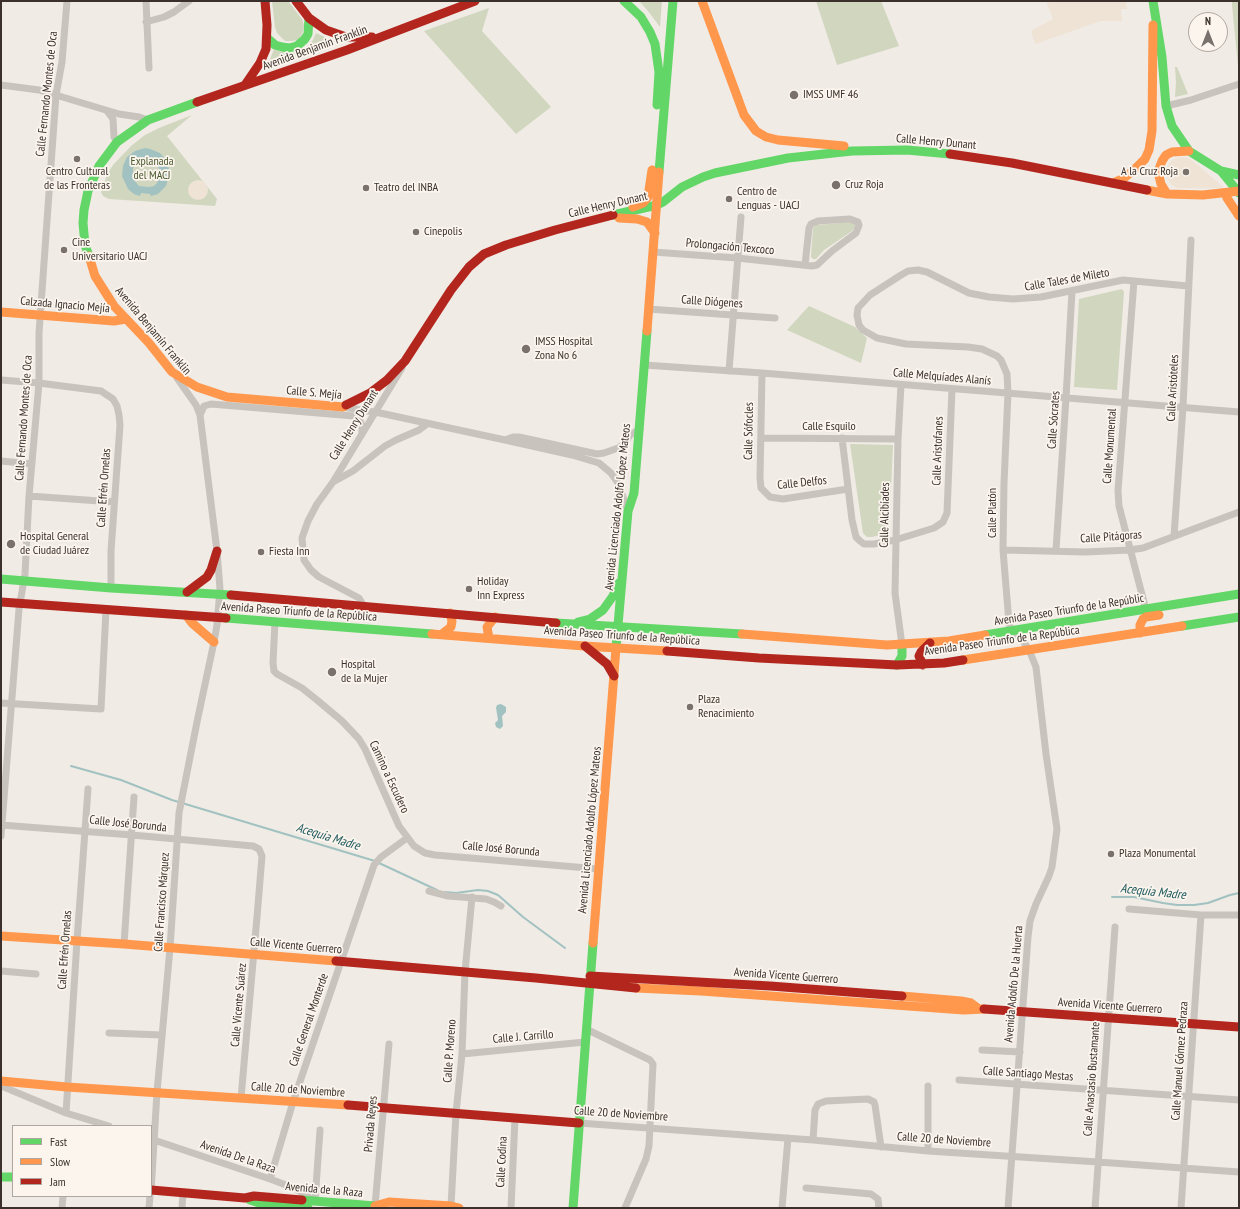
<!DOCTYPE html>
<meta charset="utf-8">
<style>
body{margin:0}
#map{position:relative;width:1240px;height:1209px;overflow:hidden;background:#f0ebe5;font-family:"PT Sans Narrow",sans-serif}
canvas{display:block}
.frame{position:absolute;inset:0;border:2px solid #3b302b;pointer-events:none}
.legend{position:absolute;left:12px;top:1125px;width:140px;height:72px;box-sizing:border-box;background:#fbf5ee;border:1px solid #aea6a0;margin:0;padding:5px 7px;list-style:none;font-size:12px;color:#3b302b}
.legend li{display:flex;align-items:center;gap:8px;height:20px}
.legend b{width:20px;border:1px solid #aea6a0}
.north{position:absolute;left:1188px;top:12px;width:40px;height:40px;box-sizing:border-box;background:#fbf5ee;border:1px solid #aea6a0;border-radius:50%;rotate:0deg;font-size:11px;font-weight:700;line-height:16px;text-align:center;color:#3b302b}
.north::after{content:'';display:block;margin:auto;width:14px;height:18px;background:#7a716c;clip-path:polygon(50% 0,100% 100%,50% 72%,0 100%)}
</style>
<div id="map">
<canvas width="1240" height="1209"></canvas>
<div class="frame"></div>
<ul class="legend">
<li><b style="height:5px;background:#63d668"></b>Fast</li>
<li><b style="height:5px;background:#ff974d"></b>Slow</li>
<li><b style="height:5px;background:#b3261e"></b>Jam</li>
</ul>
<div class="north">N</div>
</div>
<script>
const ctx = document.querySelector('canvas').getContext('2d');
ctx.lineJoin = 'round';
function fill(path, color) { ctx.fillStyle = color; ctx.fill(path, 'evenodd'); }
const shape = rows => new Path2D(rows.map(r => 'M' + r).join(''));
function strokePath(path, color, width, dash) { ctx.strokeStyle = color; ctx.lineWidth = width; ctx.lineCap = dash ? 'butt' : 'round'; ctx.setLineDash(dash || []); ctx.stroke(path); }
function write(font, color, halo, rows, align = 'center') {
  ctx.font = font + ' "PT Sans Narrow",sans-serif'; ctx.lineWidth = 3.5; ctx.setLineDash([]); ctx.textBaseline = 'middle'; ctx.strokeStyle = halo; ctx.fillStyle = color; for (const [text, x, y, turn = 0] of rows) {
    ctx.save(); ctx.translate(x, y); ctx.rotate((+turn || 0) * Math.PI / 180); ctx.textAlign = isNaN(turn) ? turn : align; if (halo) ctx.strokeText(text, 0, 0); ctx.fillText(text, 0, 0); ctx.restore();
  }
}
const green = shape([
 [272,1,288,1,302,19,304,26,302,35,297,40,292,41,285,41,277,33,275,27],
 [639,1,662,1,660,27,648,11],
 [816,1,881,1,899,46,837,65],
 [1232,1,1239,1,1239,76,1232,5],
 [489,8,482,31,551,107,516,134,424,31],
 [316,33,336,42,267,67,274,49,285,53,300,52,306,48,313,40],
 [1175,67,1177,67,1188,94,1175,97,1176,82],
 [192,115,167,136,217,199,215,206,109,199,103,196,101,192,107,175,113,165,131,146,145,135,159,128],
 [852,222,855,224,855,227,852,231,824,250,816,259,813,259,811,257,813,228,814,227,817,225],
 [1122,289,1124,292,1117,390,1074,387,1079,299],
 [809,306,855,327,867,338,861,363,787,330],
 [850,444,893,445,889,533,872,537,867,537,863,533]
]);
const plaza = shape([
 [1046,1,1126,1,1127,9,1121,9,1122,21,1101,21,1035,44,1031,31,1053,19],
 [1181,157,1188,158,1194,162,1223,187,1223,188,1177,188,1172,185,1167,178,1167,167,1172,160],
 '188 190a10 10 0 1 1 20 0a10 10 0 1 1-20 0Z'
]);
const water = shape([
 [145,148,150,149,160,153,166,160,169,169,169,176,166,186,158,194,151,196,150,194,141,193,140,196,134,194,128,189,122,176,123,166,127,157,135,151],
 [144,159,154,161,157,164,160,171,159,178,157,183,154,186,149,187,139,186,133,179,133,168,136,163],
 [501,704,506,707,506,712,502,716,503,726,500,729,496,727,495,723,498,720,496,708,497,705]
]);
const stream = shape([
 [71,766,121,780,172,800,375,861],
 [379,863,437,890],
 [445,892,456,893,478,890,488,891,498,895,523,917,565,948],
 [1112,897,1134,897,1163,903,1177,905,1194,905,1208,903,1230,895,1239,893]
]);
const street = shape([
 [146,1,149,68],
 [146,22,164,17,174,12,189,1],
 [1,85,39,90,119,114,139,117,148,120],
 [1166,106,1191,100,1239,84],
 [107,111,113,119,114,137,117,142],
 [653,252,737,258,812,266,817,265,832,251,856,233,859,225,858,222,850,219,818,221,811,224,809,228,805,265],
 [1134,281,1118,491,1119,506,1146,610],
 [648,309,775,318],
 [644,365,762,373,1239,412],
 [729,371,741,217],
 [762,373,760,478,761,488,770,497,783,499,848,489],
 [1,380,39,383,101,391,113,399,117,406,119,415,120,425,111,551,111,588],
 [901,385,898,439,895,593,902,645],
 [343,407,380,413,505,440,572,455,599,463,611,473,618,483,628,511],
 [200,415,204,406,211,404,354,416,360,420,362,427,362,434],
 [761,438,898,439],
 [842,438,852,520,856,537,860,541,864,544,874,544,895,540,934,528,943,522,947,513,952,389],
 [505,440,513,437,519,437,597,454,604,453,618,448,625,443,630,435,640,429],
 [1,461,32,464],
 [333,482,353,471,385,446,396,440,419,430,427,424],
 [29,496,114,502],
 [1174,536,1183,407,1191,240],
 [1003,550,1085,552,1130,550,1143,548,1239,512],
 [1056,550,1066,398,1072,291],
 [364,606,359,598,319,577,311,570,304,560,302,538,308,521,317,504,333,482,402,368],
 [275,621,273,663,274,671,277,674,302,688,317,700,342,721,359,739,365,749,399,826,414,846,425,853,435,855,599,869],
 [1,703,101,709,106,610],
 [1,825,132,835,253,846,259,849,262,856,257,917,241,1098],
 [1,836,19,609,25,574,29,496,39,383,39,333,56,95,62,62,67,1],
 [429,891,448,896,486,899,494,902,501,906],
 [1129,909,1201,915,1239,915],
 [124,944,134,797],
 [1,971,36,974],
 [586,1029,650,1060,653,1064,649,1146,646,1159,625,1208],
 [109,1033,162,1035],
 [982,1050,1020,1052],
 [462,1054,585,1042],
 [959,1080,1239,1100],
 [1,1086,66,1113,109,1126],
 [928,1086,928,1151],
 [66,1113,77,941,88,789],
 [579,1123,813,1140,928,1151,1098,1162,1239,1172],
 [151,1139,270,1179,294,1188,315,1201],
 [813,1140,815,1110,818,1104,826,1101,868,1099,874,1102,875,1105,881,1147],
 [270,1179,293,1102,374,865,381,857,407,838],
 [806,1188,871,1194,878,1199,879,1208],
 [151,1192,157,1092,170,948,179,813,197,722,214,642,217,625,220,589,217,551,200,415,196,405,177,378],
 [315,1201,320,1130],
 [375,1206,389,1044],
 [451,1206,456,1113,462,1054,465,972,472,897],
 [62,1208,63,1196],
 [149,1208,150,1196],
 [182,1208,183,1193],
 [511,1208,515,1118],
 [782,1208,788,1138],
 [1008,1208,1028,937,1030,921,1036,904,1049,876,1052,867,1057,829,1046,754,1036,667,1029,650,1021,638,1010,627,1009,623,1003,550,1004,483,1008,393,1007,374,1001,360,997,356,982,349,968,347,906,344,877,338,863,330,859,325,857,315,858,308,870,295,901,275,908,271,918,270,927,272,969,293,989,297,1013,299,1041,297,1123,280,1188,286],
 [1095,1208,1115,927],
 [1181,1208,1201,915]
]);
const fast = shape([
 [624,1,641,17,650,32,655,44,659,72,657,105],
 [1153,1,1162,57,1166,106,1172,126,1189,151,1221,171,1239,193],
 [267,38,275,45,282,47,289,48,297,46,305,39,308,34,309,18],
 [1221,171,1239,175],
 [659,172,673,1],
 [613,215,657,205,663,202,682,187,703,177,715,173,788,158,852,151,907,150,950,154],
 [89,256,85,245,83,223,84,210,88,191,99,166,117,142,148,120,197,102],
 [1,579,111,588,231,595],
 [226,618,432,634],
 [578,622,590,619,603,610,613,596,619,583],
 [556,623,742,634],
 [1182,626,1239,617],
 [985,635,1239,594],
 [616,648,628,511,634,493,647,331],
 [897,665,902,656,902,645],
 [1,1177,13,1177],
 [250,1200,262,1204,308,1208],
 [302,1200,375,1206,382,1208],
 [573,1208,593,943]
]);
const slow = shape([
 [702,1,744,115,756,131,766,137,778,140,844,146],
 [1113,183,1124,178,1134,170,1145,159,1149,150,1152,131,1153,25],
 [1147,190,1167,194,1203,195,1239,191],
 [1226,193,1227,198,1239,216],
 [1167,194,1161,184,1159,176,1159,169,1162,161,1166,155,1172,152,1189,151],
 [633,207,643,203,648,197,652,170],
 [619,218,637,219,647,222,655,233],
 [89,256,95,276,114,306,149,343,172,372,197,387,227,397,343,407,346,405],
 [1,312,114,321,126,319],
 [647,331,659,172],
 [186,615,192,623,214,642],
 [1140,633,1140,625,1143,619,1146,617,1159,615],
 [432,634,584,646,667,651],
 [442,634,451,627,452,621,450,613],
 [742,634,887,645,949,641,985,635],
 [489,638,487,627,495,617],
 [963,660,1182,626],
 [1,936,124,944,336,961],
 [593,943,616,648],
 [636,988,701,991,964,1010,984,1009],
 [902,996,961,1001,971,1003,979,1009],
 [1,1081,67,1087,348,1105],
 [375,1206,389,1202,451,1206,459,1208]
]);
const jam = shape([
 [296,1,309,18,326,30,346,37,372,37],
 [245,85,260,63,266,49,267,25,265,1],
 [197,102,347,50,475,1],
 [950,154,1012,163,1147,190],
 [346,405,370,393,387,380,405,361,451,290,469,267,484,254,506,245,555,230,613,215],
 [187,592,207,577,211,570,217,551],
 [231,595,556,623],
 [1,602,226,618],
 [585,646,607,664,614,676],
 [667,651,759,658,897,665,944,663,963,660],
 [923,665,919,656,921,652,930,643],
 [336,961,536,978,636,988],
 [590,976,770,986,902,996],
 [984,1009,1239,1027],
 [348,1105,579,1123],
 [151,1190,245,1198,254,1196,302,1200]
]);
const markers = [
 [794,95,5,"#7a716c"],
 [77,159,4,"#7a716c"],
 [1186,172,4,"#7a716c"],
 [836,185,5,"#7a716c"],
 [366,188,4,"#7a716c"],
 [729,199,4,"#7a716c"],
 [416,232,4,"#7a716c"],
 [64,250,4,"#7a716c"],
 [526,349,5,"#7a716c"],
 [11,544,5,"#7a716c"],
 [261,552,4,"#7a716c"],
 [469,589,4,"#7a716c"],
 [332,672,5,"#7a716c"],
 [690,707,4,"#7a716c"],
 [1111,854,4,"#7a716c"]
];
const streetNames = [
 ["Avenida Benjamín Franklin",315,48,-20],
 ["Calle Fernando Montes de Oca",47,94,-84],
 ["Calle Henry Dunant",936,142,5],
 ["Calle Henry Dunant",608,205,-13],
 ["Prolongación Texcoco",730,247,5],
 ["Calle Tales de Mileto",1067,280,-10],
 ["Calle Diógenes",712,302,4],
 ["Calzada Ignacio Mejía",65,305,5],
 ["Avenida Benjamín Franklin",153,331,50],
 ["Calle Melquíades Alanís",942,377,5],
 ["Calle Aristóteles",1173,388,-87],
 ["Calle S. Mejía",314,393,5],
 ["Calle Fernando Montes de Oca",24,418,-86],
 ["Calle Sócrates",1054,420,-86],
 ["Calle Henry Dunant",354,425,-58],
 ["Calle Esquilo",829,427],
 ["Calle Sófocles",749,431,-89],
 ["Calle Monumental",1110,446,-86],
 ["Calle Aristofanes",938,451,-88],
 ["Calle Delfos",802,483,-6],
 ["Calle Efrén Ornelas",104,488,-86],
 ["Avenida Licenciado Adolfo López Mateos",618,507,-84],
 ["Calle Platón",993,513,-90],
 ["Calle Alcibíades",885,515,-89],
 ["Calle Pitágoras",1111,537,-4],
 ["Avenida Paseo Triunfo de la Repúblic",1069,610,-9],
 ["Avenida Paseo Triunfo de la República",299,612,4],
 ["Avenida Paseo Triunfo de la República",622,636,4],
 ["Avenida Paseo Triunfo de la República",1002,641,-8],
 ["Camino a Escudero",389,777,65],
 ["Calle José Borunda",128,824,6],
 ["Avenida Licenciado Adolfo López Mateos",590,830,-85],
 ["Calle José Borunda",501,849,5],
 ["Calle Francisco Márquez",162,902,-86],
 ["Calle Vicente Guerrero",296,946,5],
 ["Calle Efrén Ornelas",65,950,-86],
 ["Avenida Vicente Guerrero",786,976,4],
 ["Avenida Adolfo De la Huerta",1014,984,-85],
 ["Calle Vicente Suárez",239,1005,-85],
 ["Avenida Vicente Guerrero",1110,1006,4],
 ["Calle General Monterde",309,1020,-71],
 ["Calle J. Carrillo",523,1037,-5],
 ["Calle P. Moreno",450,1051,-86],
 ["Calle Manuel Gómez Pedraza",1180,1061,-86],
 ["Calle Santiago Mestas",1028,1074,4],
 ["Calle Anastasio Bustamante",1092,1079,-86],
 ["Calle 20 de Noviembre",298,1090,4],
 ["Calle 20 de Noviembre",621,1114,4],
 ["Privada Reyes",371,1124,-85],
 ["Calle 20 de Noviembre",944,1140,4],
 ["Avenida De la Raza",238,1157,19],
 ["Calle Codina",502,1162,-87],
 ["Avenida de la Raza",324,1190,5]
];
const poiNames = [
 ["IMSS UMF 46",803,95],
 ["Centro Cultural",77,172,"center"],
 ["de las Fronteras",77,186,"center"],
 ["A la Cruz Roja",1178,172,"right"],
 ["Cruz Roja",845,185],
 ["Teatro del INBA",374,188],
 ["Centro de",737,192],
 ["Lenguas - UACJ",737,206],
 ["Cinepolis",424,232],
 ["Cine",72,243],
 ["Universitario UACJ",72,257],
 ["IMSS Hospital",535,342],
 ["Zona No 6",535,356],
 ["Hospital General",20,537],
 ["de Ciudad Juárez",20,551],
 ["Fiesta Inn",269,552],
 ["Holiday",477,582],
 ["Inn Express",477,596],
 ["Hospital",341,665],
 ["de la Mujer",341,679],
 ["Plaza",698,700],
 ["Renacimiento",698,714],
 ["Plaza Monumental",1119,854]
];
const parkNames = [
 ["Explanada",152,162],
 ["del MACJ",152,176]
];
const waterNames = [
 ["Acequia Madre",328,837,17],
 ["Acequia Madre",1153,892,6]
];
fill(green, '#d1d6bf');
fill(plaza, '#eee3d5');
fill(water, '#a1c2c1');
strokePath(stream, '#a1c2c1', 2);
strokePath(street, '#c9c3be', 7);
strokePath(fast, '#63d668', 9);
strokePath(slow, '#ff974d', 9);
strokePath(jam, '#b3261e', 9);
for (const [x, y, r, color] of markers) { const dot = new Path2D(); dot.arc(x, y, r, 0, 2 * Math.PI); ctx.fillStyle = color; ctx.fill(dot); strokePath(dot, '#fbf5ee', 1.5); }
write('12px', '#3b302b', '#fbf5ee', streetNames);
write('12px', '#3b302b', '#fbf5ee', poiNames, 'left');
write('12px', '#4a5a2e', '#fbf5ee', parkNames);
write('italic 13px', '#1f5a5e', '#fbf5ee', waterNames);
</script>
